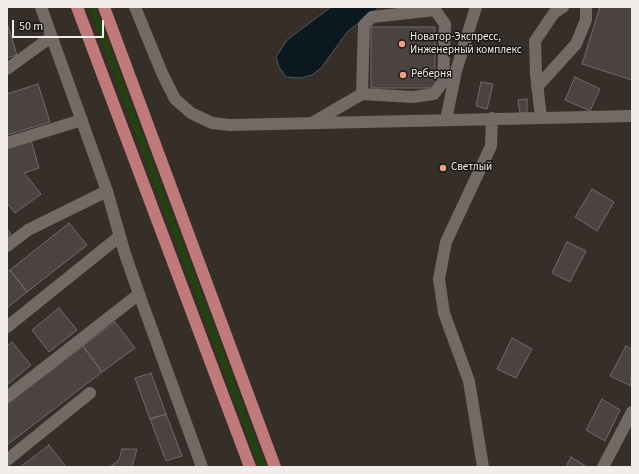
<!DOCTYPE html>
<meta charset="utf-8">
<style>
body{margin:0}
#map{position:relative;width:639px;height:474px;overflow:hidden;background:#352e29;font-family:"Source Sans 3",sans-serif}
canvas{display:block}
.frame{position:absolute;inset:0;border:8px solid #f2ecea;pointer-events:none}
.scale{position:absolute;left:12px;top:20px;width:92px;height:18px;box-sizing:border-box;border:2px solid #f2ecea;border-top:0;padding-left:5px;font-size:12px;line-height:14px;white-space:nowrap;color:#f2ecea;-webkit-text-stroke:3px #1a1715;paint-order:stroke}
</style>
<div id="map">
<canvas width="639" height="474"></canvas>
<div class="frame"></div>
<div class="scale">50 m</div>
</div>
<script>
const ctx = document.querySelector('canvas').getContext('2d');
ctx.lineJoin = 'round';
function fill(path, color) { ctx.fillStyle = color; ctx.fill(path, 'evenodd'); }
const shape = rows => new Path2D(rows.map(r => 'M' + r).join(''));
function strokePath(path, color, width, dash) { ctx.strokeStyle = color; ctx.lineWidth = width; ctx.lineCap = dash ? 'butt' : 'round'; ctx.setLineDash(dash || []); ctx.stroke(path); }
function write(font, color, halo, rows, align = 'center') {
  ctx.font = font + ' "Source Sans 3",sans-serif'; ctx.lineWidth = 3; ctx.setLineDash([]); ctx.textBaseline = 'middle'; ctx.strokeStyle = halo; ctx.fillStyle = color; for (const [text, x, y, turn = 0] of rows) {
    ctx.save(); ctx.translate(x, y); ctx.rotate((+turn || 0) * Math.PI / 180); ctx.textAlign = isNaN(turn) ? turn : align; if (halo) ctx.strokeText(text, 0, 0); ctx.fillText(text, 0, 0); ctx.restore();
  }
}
const green = shape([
 [89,7,95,7,266,467,259,467]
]);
const water = shape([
 [331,7,380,7,348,31,321,68,312,75,301,78,286,77,279,67,276,57,287,40,331,7]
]);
const building = shape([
 [600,7,632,7,632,80,582,64,600,7],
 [7,23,17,55,7,58,7,23],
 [371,27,435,27,435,88,371,88,371,27],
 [575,77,600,89,590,111,565,100,575,77],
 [481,82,493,84,487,109,476,106,481,82],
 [38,84,50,122,7,135,7,94,38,84],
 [527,99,527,113,520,113,518,100,527,99],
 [31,140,39,168,24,173,41,194,15,213,7,203,7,147,31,140],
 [592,189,614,202,597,231,575,217,592,189],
 [69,223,87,245,27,292,10,270,69,223],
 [7,229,11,234,7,237,7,229],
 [567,242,586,251,570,282,552,273,567,242],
 [10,270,27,292,7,308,7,272,10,270],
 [59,308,77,330,49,352,32,330,59,308],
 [115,322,135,348,102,372,83,346,115,322],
 [512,338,532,349,516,378,497,369,512,338],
 [12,342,31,365,7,385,7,346,12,342],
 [83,346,102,372,7,445,7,404,83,346],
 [626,346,632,349,631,386,610,376,626,346],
 [151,373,166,414,150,419,135,378,151,373],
 [602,399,620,410,605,441,586,430,602,399],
 [166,414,182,456,166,461,150,419,166,414],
 [49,445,66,467,20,467,27,462,49,445],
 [122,449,137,449,132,467,110,467,119,460,122,449],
 [571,457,587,467,566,467,571,457]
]);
const minor = shape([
 [135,7,162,73,175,99,191,113,212,123,230,125,632,116],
 [7,69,51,37],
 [537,87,576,44,586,20,586,7],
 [541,118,536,74,535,41,554,13,563,7],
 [446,120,456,71,476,7],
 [312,123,362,94,413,97,434,94,443,82,445,24,435,10,372,17,364,25,362,94],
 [7,143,82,120],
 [7,246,28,230,107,191],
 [139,294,202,467],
 [7,327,120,236],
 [7,397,139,294,125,254,107,191,41,7],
 [7,460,90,393],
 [483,467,469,381,444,313,439,279,446,242,491,146,492,118],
 [603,467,632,412]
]);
const major = shape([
 [77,7,250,467],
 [104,7,275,467]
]);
const markers = [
 [402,44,4,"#f39f84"],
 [403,75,4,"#f39f84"],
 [443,168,4,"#f39f84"]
];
const poiNames = [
 ["Новатор-Экспресс,",410,38],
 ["Инженерный комплекс",410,51],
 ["Реберня",411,75],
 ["Светлый",451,168]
];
fill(green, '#22440c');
fill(water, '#0b181f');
strokePath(water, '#50585c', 1);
fill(building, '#4b433f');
strokePath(building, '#736a66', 1);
strokePath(minor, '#736a65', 12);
strokePath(major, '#c07a79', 12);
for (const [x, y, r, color] of markers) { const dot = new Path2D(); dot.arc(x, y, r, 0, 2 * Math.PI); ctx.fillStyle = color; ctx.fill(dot); strokePath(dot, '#1a1715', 1.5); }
write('11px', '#f2ecea', '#1a1715', poiNames, 'left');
</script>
